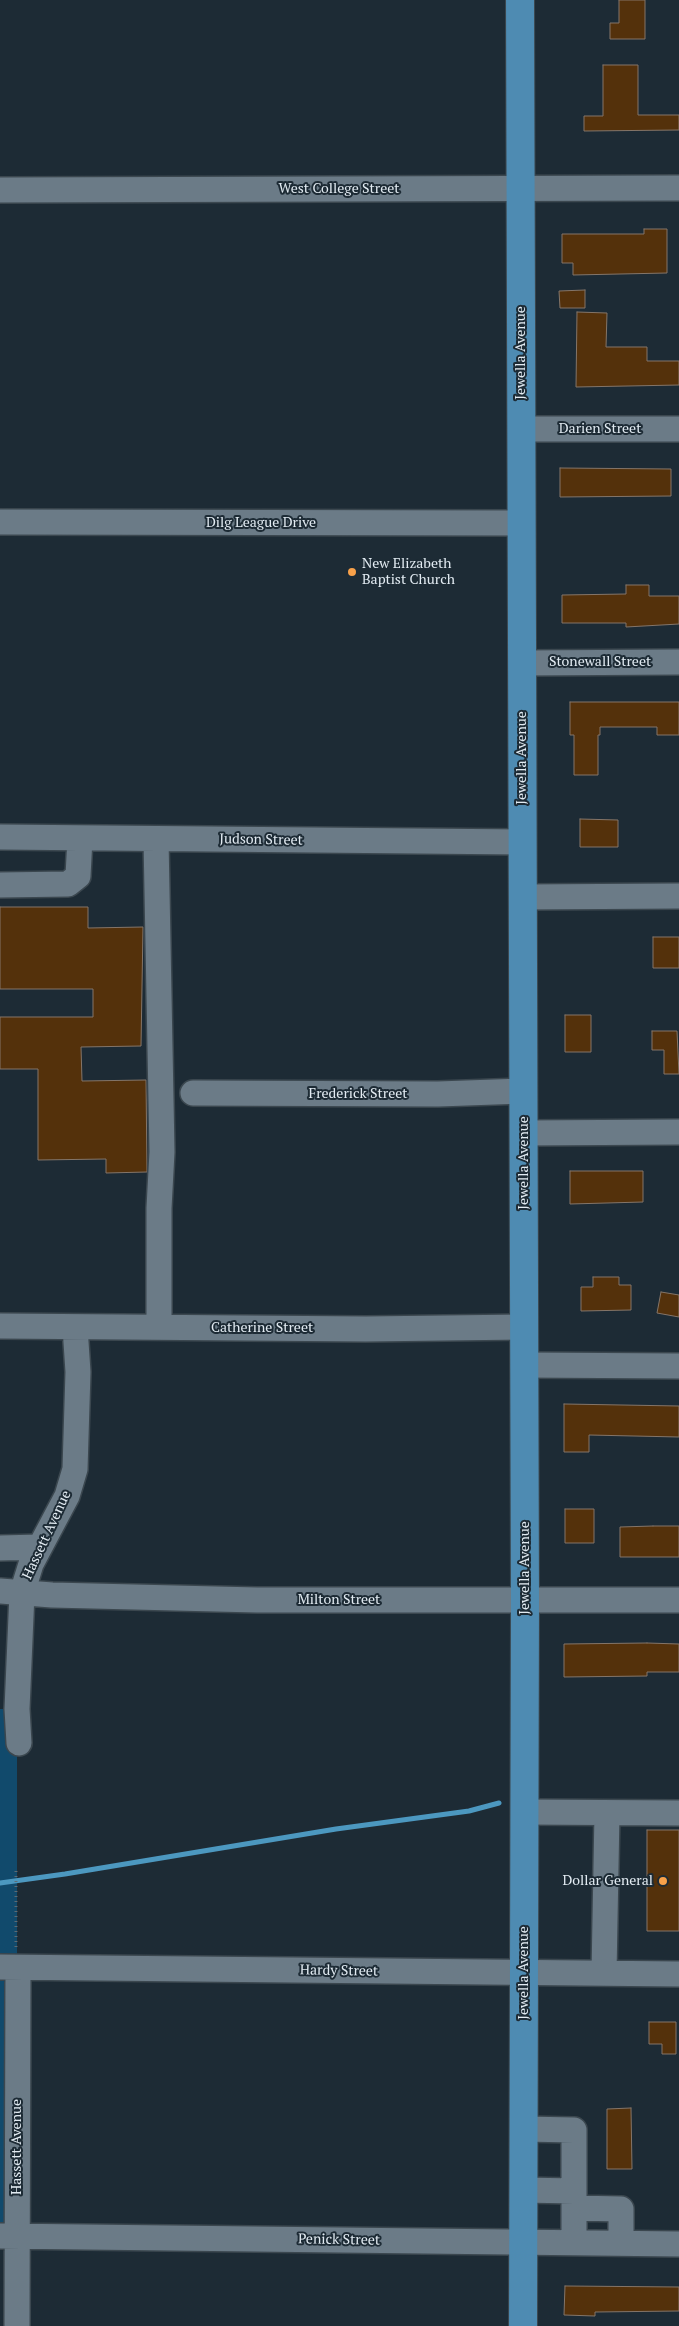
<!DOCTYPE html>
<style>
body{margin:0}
canvas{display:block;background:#1d2b35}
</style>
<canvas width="679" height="2326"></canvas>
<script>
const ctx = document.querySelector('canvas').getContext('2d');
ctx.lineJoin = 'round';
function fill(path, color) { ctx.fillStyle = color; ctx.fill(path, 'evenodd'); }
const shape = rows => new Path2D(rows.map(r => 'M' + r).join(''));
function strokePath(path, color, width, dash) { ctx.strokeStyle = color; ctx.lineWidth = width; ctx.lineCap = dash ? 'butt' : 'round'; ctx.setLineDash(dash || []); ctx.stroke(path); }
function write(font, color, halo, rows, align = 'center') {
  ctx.font = font + ' "PT Serif",serif'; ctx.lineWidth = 4; ctx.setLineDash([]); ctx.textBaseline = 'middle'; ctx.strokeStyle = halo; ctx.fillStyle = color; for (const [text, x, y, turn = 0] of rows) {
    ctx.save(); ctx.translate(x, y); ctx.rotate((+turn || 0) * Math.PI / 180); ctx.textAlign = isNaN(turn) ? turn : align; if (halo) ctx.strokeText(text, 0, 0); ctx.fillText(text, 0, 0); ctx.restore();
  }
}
const green = shape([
 [0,1709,17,1709,17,2236,0,2236]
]);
const stream = shape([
 [0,1883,65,1874,336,1829,469,1811,499,1803]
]);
const building = shape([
 [619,0,645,0,645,39,610,39,610,23,619,23,619,0],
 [603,65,638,65,638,115,679,115,679,130,584,131,584,116,603,116,603,65],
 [644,229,667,229,667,273,573,275,573,263,562,263,562,234,644,234,644,229],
 [585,290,585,308,560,308,559,291,585,290],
 [577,312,607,313,606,347,647,347,647,361,679,361,679,385,576,387,577,312],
 [560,468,671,469,671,496,560,497,560,468],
 [626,585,649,585,649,596,679,596,679,624,626,627,626,623,562,623,562,595,626,594,626,585],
 [570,702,679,702,679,735,657,735,657,727,600,727,600,735,598,735,598,775,574,775,574,735,570,735,570,702],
 [580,819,618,820,618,847,580,847,580,819],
 [0,907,88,907,88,928,143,927,141,1046,81,1047,82,1081,146,1080,147,1172,106,1173,106,1159,38,1160,38,1069,0,1069,0,1017,93,1017,93,989,0,989,0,907],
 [653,937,679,937,679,968,653,968,653,937],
 [565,1015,591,1015,591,1052,565,1052,565,1015],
 [652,1031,677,1031,679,1074,664,1074,664,1050,652,1050,652,1031],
 [570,1171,643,1171,643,1202,570,1204,570,1171],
 [593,1277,619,1277,619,1285,631,1285,631,1310,581,1311,581,1287,593,1287,593,1277],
 [661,1292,679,1295,679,1317,657,1313,661,1292],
 [564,1404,679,1406,679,1437,589,1435,589,1452,564,1452,564,1404],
 [565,1509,594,1509,594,1543,565,1543,565,1509],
 [653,1526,679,1526,679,1557,620,1557,620,1527,653,1526],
 [647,1643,679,1644,679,1672,647,1672,647,1676,564,1677,564,1644,647,1643],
 [647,1830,679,1830,679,1931,647,1931,647,1830],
 [649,2022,676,2022,676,2054,662,2054,662,2044,649,2044,649,2022],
 [631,2108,632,2169,607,2169,607,2109,631,2108],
 [565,2286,679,2287,679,2311,595,2312,595,2316,564,2315,565,2286]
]);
const path = shape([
 [16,1947,16,1867]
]);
const minor = shape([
 [0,190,679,188],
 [521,429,679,429],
 [0,522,522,523],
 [522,663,679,662],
 [0,837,522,842],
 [156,839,162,1152,159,1208,159,1327],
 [0,885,68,884,78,876,80,838],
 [523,897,679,896],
 [193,1093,438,1094,523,1091],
 [524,1133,679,1132],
 [0,1326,366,1329,524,1327],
 [524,1365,679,1366],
 [0,1548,40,1547],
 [0,1591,52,1595,257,1600,679,1600],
 [19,1743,17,1709,22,1593,31,1564,67,1496,75,1469,78,1372,75,1327],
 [525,1812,679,1813],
 [0,1967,679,1974],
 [604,1973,607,1813],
 [524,2129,574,2130,574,2242],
 [523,2190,574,2191],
 [574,2208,621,2209,621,2243],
 [0,2236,679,2244],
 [17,2326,18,1968]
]);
const major = shape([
 [520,0,525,1600,523,2326]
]);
const markers = [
 [352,572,5,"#f8a14a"],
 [663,1881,5,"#f8a14a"]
];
const streetNames = [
 ["West College Street",339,189],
 ["Jewella Avenue",521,353,-90],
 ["Darien Street",600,429],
 ["Dilg League Drive",261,523],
 ["Stonewall Street",600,662],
 ["Jewella Avenue",522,758,-90],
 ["Judson Street",261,840,1],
 ["Frederick Street",358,1094],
 ["Jewella Avenue",524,1163,-90],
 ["Catherine Street",262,1328],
 ["Hassett Avenue",47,1535,-65],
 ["Jewella Avenue",525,1568,-90],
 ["Milton Street",339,1600],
 ["Hardy Street",339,1971,1],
 ["Jewella Avenue",524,1973,-90],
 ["Hassett Avenue",17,2147,-90],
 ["Penick Street",339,2240,1]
];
const poiNames = [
 ["New Elizabeth",362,564],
 ["Baptist Church",362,580],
 ["Dollar General",653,1881,"right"]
];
fill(green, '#114a6c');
strokePath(stream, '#4c98c0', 5);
fill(building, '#54310b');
strokePath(building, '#847569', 1);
strokePath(minor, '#3b474f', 28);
strokePath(major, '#3b474f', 30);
strokePath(path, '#5f6b74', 3, [1, 4]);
strokePath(minor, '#6b7b87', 25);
strokePath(major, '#4e8bb2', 28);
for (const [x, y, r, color] of markers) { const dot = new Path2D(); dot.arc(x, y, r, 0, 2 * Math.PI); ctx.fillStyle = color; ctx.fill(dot); strokePath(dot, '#1d2b35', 2); }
write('14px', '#e2ebf2', '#1d2b35', streetNames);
write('14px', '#e2ebf2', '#1d2b35', poiNames, 'left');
</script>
